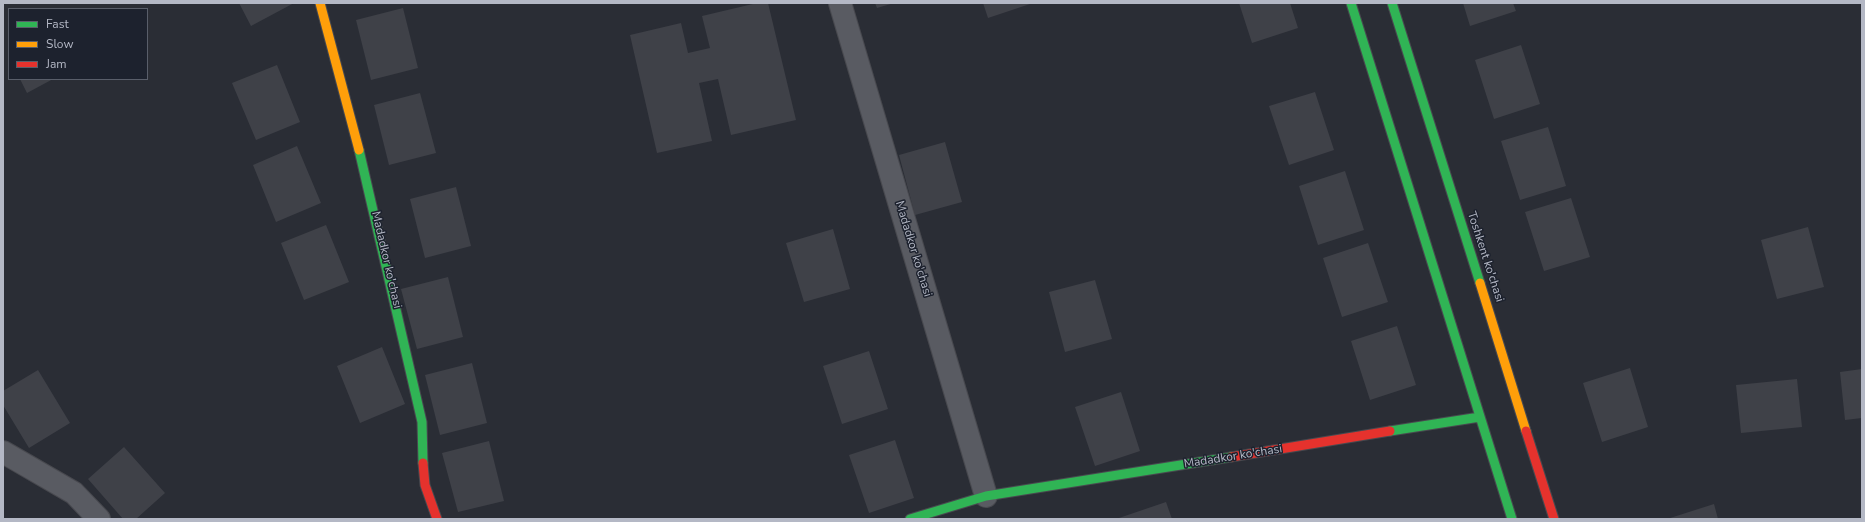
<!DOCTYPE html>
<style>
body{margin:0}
#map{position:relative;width:1865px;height:522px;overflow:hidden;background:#2a2d35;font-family:"Nunito Sans",sans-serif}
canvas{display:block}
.frame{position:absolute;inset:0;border:4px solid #b4b8c5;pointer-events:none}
.legend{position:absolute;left:8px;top:8px;width:140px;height:72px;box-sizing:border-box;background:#1d222e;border:1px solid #595e6a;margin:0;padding:5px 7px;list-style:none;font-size:12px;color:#b4b8c5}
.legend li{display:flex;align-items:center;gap:8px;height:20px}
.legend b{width:20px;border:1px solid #595e6a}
</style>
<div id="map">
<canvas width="1865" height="522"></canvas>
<div class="frame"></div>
<ul class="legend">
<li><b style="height:5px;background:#30b455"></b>Fast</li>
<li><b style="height:5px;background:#ff9f0a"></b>Slow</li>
<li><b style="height:5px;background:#e5322d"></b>Jam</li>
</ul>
</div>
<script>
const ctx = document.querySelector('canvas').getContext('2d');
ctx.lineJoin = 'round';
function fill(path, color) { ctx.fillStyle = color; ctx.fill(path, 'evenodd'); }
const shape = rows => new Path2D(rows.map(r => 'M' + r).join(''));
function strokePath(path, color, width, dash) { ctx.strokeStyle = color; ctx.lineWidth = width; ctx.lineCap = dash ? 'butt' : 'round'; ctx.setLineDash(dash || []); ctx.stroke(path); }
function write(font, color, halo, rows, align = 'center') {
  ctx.font = font + ' "Nunito Sans",sans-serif'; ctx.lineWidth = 3; ctx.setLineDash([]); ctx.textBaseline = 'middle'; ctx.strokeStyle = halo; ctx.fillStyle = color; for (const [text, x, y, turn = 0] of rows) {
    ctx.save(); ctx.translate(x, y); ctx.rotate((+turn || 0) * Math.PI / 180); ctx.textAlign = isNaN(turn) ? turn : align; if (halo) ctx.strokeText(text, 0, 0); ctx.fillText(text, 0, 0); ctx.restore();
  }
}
const building = shape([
 [239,3,294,3,251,26],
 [757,3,768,3,796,120,731,135,718,79,699,83,712,141,657,153,630,35,681,23,688,53,710,48,702,16],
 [875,3,894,3,877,8],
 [983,3,1033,3,988,18],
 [1239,3,1290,3,1298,28,1252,43],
 [1463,3,1513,3,1516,11,1470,26],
 [403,8,418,68,371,80,356,20],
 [1521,45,1540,104,1494,119,1475,60],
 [277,65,300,122,256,140,232,83],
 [20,79,53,79,27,93],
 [1315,92,1334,150,1289,165,1269,106],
 [420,93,436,153,389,165,374,105],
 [1548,127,1566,186,1520,200,1501,141],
 [945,142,962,202,915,215,899,155],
 [297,146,321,203,276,222,253,165],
 [1345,171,1364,230,1318,245,1299,186],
 [456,187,471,246,425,258,410,199],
 [1571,198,1590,257,1544,271,1525,212],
 [326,225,349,282,304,300,281,243],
 [1808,227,1824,287,1777,299,1761,240],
 [833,229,850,289,804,302,786,243],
 [1368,243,1388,302,1342,317,1323,258],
 [448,277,463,337,417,349,401,289],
 [1095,280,1112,339,1065,352,1049,292],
 [1397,326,1416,385,1370,400,1351,341],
 [382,347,405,404,360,423,337,366],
 [869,351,888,409,842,424,823,366],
 [472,363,487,423,440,435,425,375],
 [1630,368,1648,427,1602,442,1583,383],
 [1862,369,1862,418,1845,420,1840,372],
 [38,370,70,423,29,448,3,405,3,391],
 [1797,379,1802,427,1741,433,1736,385],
 [1121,392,1140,451,1095,466,1075,407],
 [895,440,914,498,869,513,849,455],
 [489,441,504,501,458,512,442,453],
 [124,447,165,493,136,519,123,519,88,479],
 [1166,502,1172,519,1116,519],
 [1714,504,1718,519,1667,519]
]);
const street = shape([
 [840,3,986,496],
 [3,452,74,493,99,519]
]);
const fast = shape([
 [1351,3,1512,519],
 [1392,3,1480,283],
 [359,150,422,422,423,463],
 [1390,431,1480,417],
 [910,519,986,496,1231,457]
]);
const slow = shape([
 [320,3,359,150],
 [1480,283,1526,431]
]);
const jam = shape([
 [1526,431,1554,519],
 [1231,457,1390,431],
 [423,463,425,485,437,519]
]);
const streetNames = [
 ["Madadkor ko'chasi",913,249,73],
 ["Toshkent ko'chasi",1485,257,72],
 ["Madadkor ko'chasi",386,260,77],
 ["Madadkor ko'chasi",1233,457,-9]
];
fill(building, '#3f4148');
strokePath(street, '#48494f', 24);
strokePath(fast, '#48494f', 11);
strokePath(slow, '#48494f', 11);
strokePath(jam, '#48494f', 11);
strokePath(street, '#595b62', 22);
strokePath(fast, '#30b455', 9);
strokePath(slow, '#ff9f0a', 9);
strokePath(jam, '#e5322d', 9);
write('12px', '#b4b8c5', '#1d222e', streetNames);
</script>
